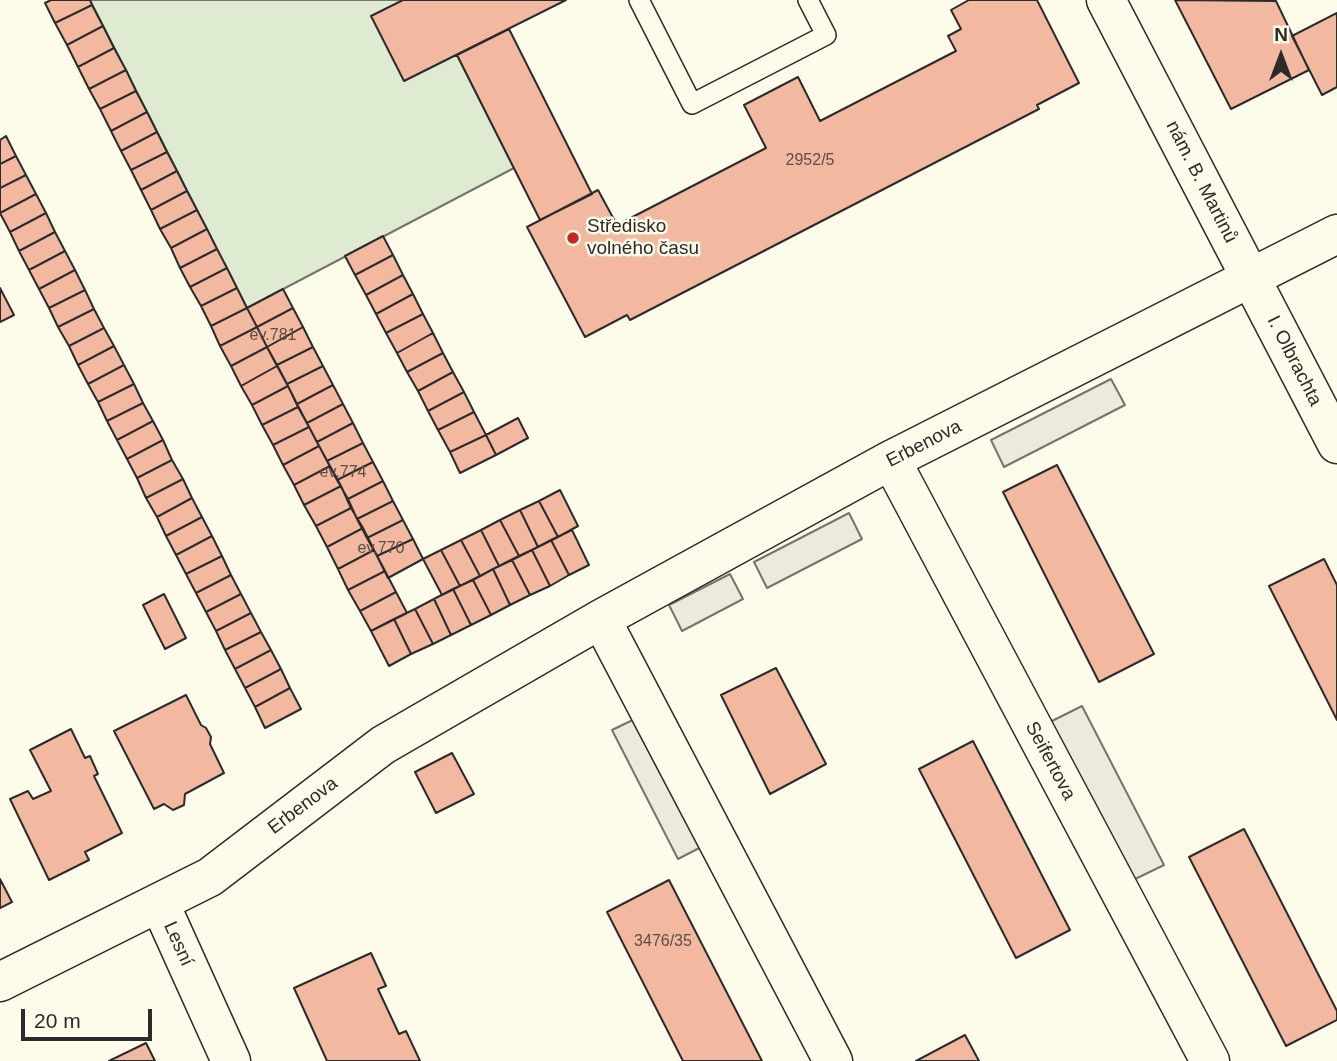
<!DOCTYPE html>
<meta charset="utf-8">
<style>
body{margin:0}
#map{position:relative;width:1337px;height:1061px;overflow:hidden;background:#fdfbea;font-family:Arial,sans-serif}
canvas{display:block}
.north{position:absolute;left:1246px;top:21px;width:70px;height:70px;-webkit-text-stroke:5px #fdfbea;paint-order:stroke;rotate:0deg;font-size:19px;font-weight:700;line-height:28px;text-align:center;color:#2b2b2b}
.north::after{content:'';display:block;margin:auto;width:24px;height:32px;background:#2b2b2b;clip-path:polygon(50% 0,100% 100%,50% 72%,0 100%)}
.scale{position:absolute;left:21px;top:1009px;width:131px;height:32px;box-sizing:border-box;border:4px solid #2b2b2b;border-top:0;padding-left:9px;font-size:21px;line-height:24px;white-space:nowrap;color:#2b2b2b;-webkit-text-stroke:5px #fdfbea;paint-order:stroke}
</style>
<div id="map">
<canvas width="1337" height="1061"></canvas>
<div class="north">N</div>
<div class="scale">20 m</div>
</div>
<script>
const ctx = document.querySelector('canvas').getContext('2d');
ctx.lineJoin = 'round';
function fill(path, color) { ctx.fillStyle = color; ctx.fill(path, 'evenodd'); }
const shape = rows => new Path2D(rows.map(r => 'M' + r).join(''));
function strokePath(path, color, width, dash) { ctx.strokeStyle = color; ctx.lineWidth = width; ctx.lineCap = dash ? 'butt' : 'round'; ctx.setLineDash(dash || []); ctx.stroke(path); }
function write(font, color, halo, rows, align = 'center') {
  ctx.font = font + ' Arial,sans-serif'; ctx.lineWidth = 5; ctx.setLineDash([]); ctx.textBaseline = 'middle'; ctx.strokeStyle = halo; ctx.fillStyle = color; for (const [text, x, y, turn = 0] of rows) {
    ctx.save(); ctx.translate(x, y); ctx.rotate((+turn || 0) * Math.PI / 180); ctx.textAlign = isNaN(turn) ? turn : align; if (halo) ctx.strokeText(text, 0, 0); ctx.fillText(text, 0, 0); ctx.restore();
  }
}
const green = shape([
 [90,0,560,0,457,55,514,168,247,308,90,0]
]);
const parking = shape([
 [1111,379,1125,405,1004,467,991,440,1111,379],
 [849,513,862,539,767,588,754,562,849,513],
 [730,574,743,599,682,631,669,605,730,574],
 [1082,706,1164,865,1127,883,1046,724,1082,706],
 [641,716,707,844,678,859,612,730,641,716]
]);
const building = shape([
 [51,0,90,0,92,5,55,23,45,3,51,0],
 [403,0,566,0,404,81,371,16,403,0],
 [969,0,1037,0,1079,83,1037,105,1039,109,630,320,627,315,585,337,527,227,598,190,617,225,766,148,744,105,798,77,820,121,956,51,948,36,961,29,951,10,969,0],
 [1175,0,1276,1,1309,70,1231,109,1175,0],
 [92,5,103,26,67,45,55,23,92,5],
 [1337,13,1337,87,1322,95,1292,36,1337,13],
 [103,26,114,48,78,67,67,45,103,26],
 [509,29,592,194,540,220,457,55,509,29],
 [114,48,126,70,89,89,78,67,114,48],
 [126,70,136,91,100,109,89,89,126,70],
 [136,91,147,112,111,131,100,109,136,91],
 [147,112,157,132,121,151,111,131,147,112],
 [157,132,167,152,131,170,121,151,157,132],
 [6,136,16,156,0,164,0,140,6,136],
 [167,152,177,171,141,190,131,170,167,152],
 [16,156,26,175,0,188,0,164,16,156],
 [177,171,187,191,151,210,141,190,177,171],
 [26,175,36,194,0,213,0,188,26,175],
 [187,191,197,210,160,229,151,210,187,191],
 [36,194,46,213,10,232,0,213,36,194],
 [197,210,207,229,171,248,160,229,197,210],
 [46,213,55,232,19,251,10,232,46,213],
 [207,229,217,249,180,268,171,248,207,229],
 [55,232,65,251,29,270,19,251,55,232],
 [383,236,393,255,355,275,345,256,383,236],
 [217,249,227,268,190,287,180,268,217,249],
 [65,251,75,270,39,289,29,270,65,251],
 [393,255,403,275,366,295,355,275,393,255],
 [227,268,237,288,201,306,190,287,227,268],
 [75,270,85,290,49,308,39,289,75,270],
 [403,275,413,294,376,314,366,295,403,275],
 [0,288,14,315,0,322,0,288],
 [237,288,247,308,211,326,201,306,237,288],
 [283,289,293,308,257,327,247,308,283,289],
 [85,290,94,309,58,327,49,308,85,290],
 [413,294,423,314,386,333,376,314,413,294],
 [247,308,257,327,220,346,211,326,247,308],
 [293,308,303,327,267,347,257,327,293,308],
 [94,309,104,328,69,346,58,327,94,309],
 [423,314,433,333,397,353,386,333,423,314],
 [257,327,267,347,231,366,220,346,257,327],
 [303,327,313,347,277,365,267,347,303,327],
 [104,328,114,346,78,365,69,346,104,328],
 [433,333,443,353,407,372,397,353,433,333],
 [114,346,124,365,88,384,78,365,114,346],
 [267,347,277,366,241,386,231,366,267,347],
 [313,347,323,366,287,384,277,365,313,347],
 [443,353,453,372,418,391,407,372,443,353],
 [124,365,134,384,98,402,88,384,124,365],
 [277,366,288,386,252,405,241,386,277,366],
 [323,366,333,385,297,404,287,384,323,366],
 [453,372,464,392,428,411,418,391,453,372],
 [134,384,143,403,107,421,98,402,134,384],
 [333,385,343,404,307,423,297,404,333,385],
 [288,386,298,407,262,425,252,405,288,386],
 [464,392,474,412,438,430,428,411,464,392],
 [143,403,153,421,117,440,107,421,143,403],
 [343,404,353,423,317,442,307,423,343,404],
 [298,407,309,427,273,445,262,425,298,407],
 [474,412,486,435,450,452,438,430,474,412],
 [518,418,528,438,496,455,486,435,518,418],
 [153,421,163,440,127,459,117,440,153,421],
 [353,423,363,443,327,461,317,442,353,423],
 [309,427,319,446,283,465,273,445,309,427],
 [486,435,496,455,460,473,450,452,486,435],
 [163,440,172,460,137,478,127,459,163,440],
 [363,443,373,462,337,480,327,461,363,443],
 [319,446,330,466,294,485,283,465,319,446],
 [172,460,183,479,146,498,137,478,172,460],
 [373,462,383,481,348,499,337,480,373,462],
 [1057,465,1154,654,1099,682,1003,492,1057,465],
 [330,466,341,486,304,505,294,485,330,466],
 [183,479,192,498,157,517,146,498,183,479],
 [383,481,393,501,357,519,348,499,383,481],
 [341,486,351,508,316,526,304,505,341,486],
 [560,490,578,526,558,537,539,501,560,490],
 [192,498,202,517,166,536,157,517,192,498],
 [393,501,403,520,367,538,357,519,393,501],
 [539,501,558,537,538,547,520,510,539,501],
 [351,508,363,528,327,547,316,526,351,508],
 [520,510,538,547,519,556,500,520,520,510],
 [202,517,212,536,176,555,166,536,202,517],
 [403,520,413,539,377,556,367,538,403,520],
 [500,520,519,556,499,566,481,530,500,520],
 [363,528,374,550,338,569,327,547,363,528],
 [481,530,499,566,480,576,461,540,481,530],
 [572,530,589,565,569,575,551,540,572,530],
 [212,536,222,556,186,574,176,555,212,536],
 [413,539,423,559,388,578,377,556,413,539],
 [461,540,480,576,460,586,441,550,461,540],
 [551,540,569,575,550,586,532,550,551,540],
 [374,550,385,571,348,590,338,569,374,550],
 [441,550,460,586,442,595,423,559,441,550],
 [532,550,550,586,530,595,512,560,532,550],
 [222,556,231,575,196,593,186,574,222,556],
 [1324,559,1337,585,1337,720,1269,586,1324,559],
 [512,560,530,595,510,605,493,569,512,560],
 [493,569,510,605,491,615,473,580,493,569],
 [385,571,396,592,360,611,348,590,385,571],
 [231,575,241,594,206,612,196,593,231,575],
 [473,580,491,615,471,625,453,589,473,580],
 [453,589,471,625,451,635,434,599,453,589],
 [396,592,407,613,371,631,360,611,396,592],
 [164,594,186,638,165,649,143,605,164,594],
 [241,594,251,613,216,631,206,612,241,594],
 [434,599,451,635,433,644,415,609,434,599],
 [415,609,433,644,411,654,394,619,415,609],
 [251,613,261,632,225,650,216,631,251,613],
 [394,619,411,654,389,666,371,631,394,619],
 [261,632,271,650,235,669,225,650,261,632],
 [271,650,281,669,245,688,235,669,271,650],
 [776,668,826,764,770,794,721,695,776,668],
 [281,669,290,688,255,707,245,688,281,669],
 [290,688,301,709,265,728,255,707,290,688],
 [186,695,201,725,206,728,211,737,210,744,224,773,185,794,184,805,173,810,164,804,154,809,114,731,186,695],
 [71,729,85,758,90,756,98,774,94,776,122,833,85,852,89,860,49,880,10,799,28,791,33,799,51,791,30,750,71,729],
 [973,741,1070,930,1016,958,919,769,973,741],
 [452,753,474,794,436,813,415,772,452,753],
 [1244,829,1337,1011,1337,1020,1286,1046,1189,857,1244,829],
 [0,879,12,902,0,908,0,879],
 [669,880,762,1061,683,1061,607,912,669,880],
 [371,953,386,986,378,989,399,1034,406,1031,420,1061,327,1061,294,988,371,953],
 [965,1035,979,1061,916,1061,965,1035],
 [146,1043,155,1061,109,1061,146,1043]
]);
const service = shape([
 [639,0,692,104,826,35,808,0]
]);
const minor = shape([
 [1106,0,1337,444],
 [891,460,1210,1061],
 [601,619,833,1061],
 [160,904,231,1061],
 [0,982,210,877,383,745,601,619,891,460,1337,234]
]);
const markers = [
 [573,238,7,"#c62828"]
];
const numberNames = [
 ["2952/5",810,161],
 ["ev.781",273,336],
 ["ev.774",343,473],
 ["ev.770",381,549],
 ["3476/35",663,942]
];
const streetNames = [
 ["nám. B. Martinů",1201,182,63],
 ["I. Olbrachta",1294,361,63],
 ["Erbenova",924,444,-27],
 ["Seifertova",1050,761,62],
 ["Erbenova",303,806,-37],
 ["Lesní",178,944,66]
];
const poiNames = [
 ["Středisko",587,227],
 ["volného času",587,249]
];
fill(green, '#deebd1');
strokePath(green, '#74746e', 2);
fill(parking, '#eceadb');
strokePath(parking, '#74746e', 2);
fill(building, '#f2b8a0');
strokePath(building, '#2b2b2b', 2);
strokePath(service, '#2b2b2b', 22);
strokePath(minor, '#2b2b2b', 41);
strokePath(service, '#fdfbea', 19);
strokePath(minor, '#fdfbea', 38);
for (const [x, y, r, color] of markers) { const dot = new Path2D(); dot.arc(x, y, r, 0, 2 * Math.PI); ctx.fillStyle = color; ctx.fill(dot); strokePath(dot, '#fdfbea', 2.5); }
write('16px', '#5d4e48', null, numberNames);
write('19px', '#2b2b2b', '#fdfbea', streetNames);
write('19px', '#2b2b2b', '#fdfbea', poiNames, 'left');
</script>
